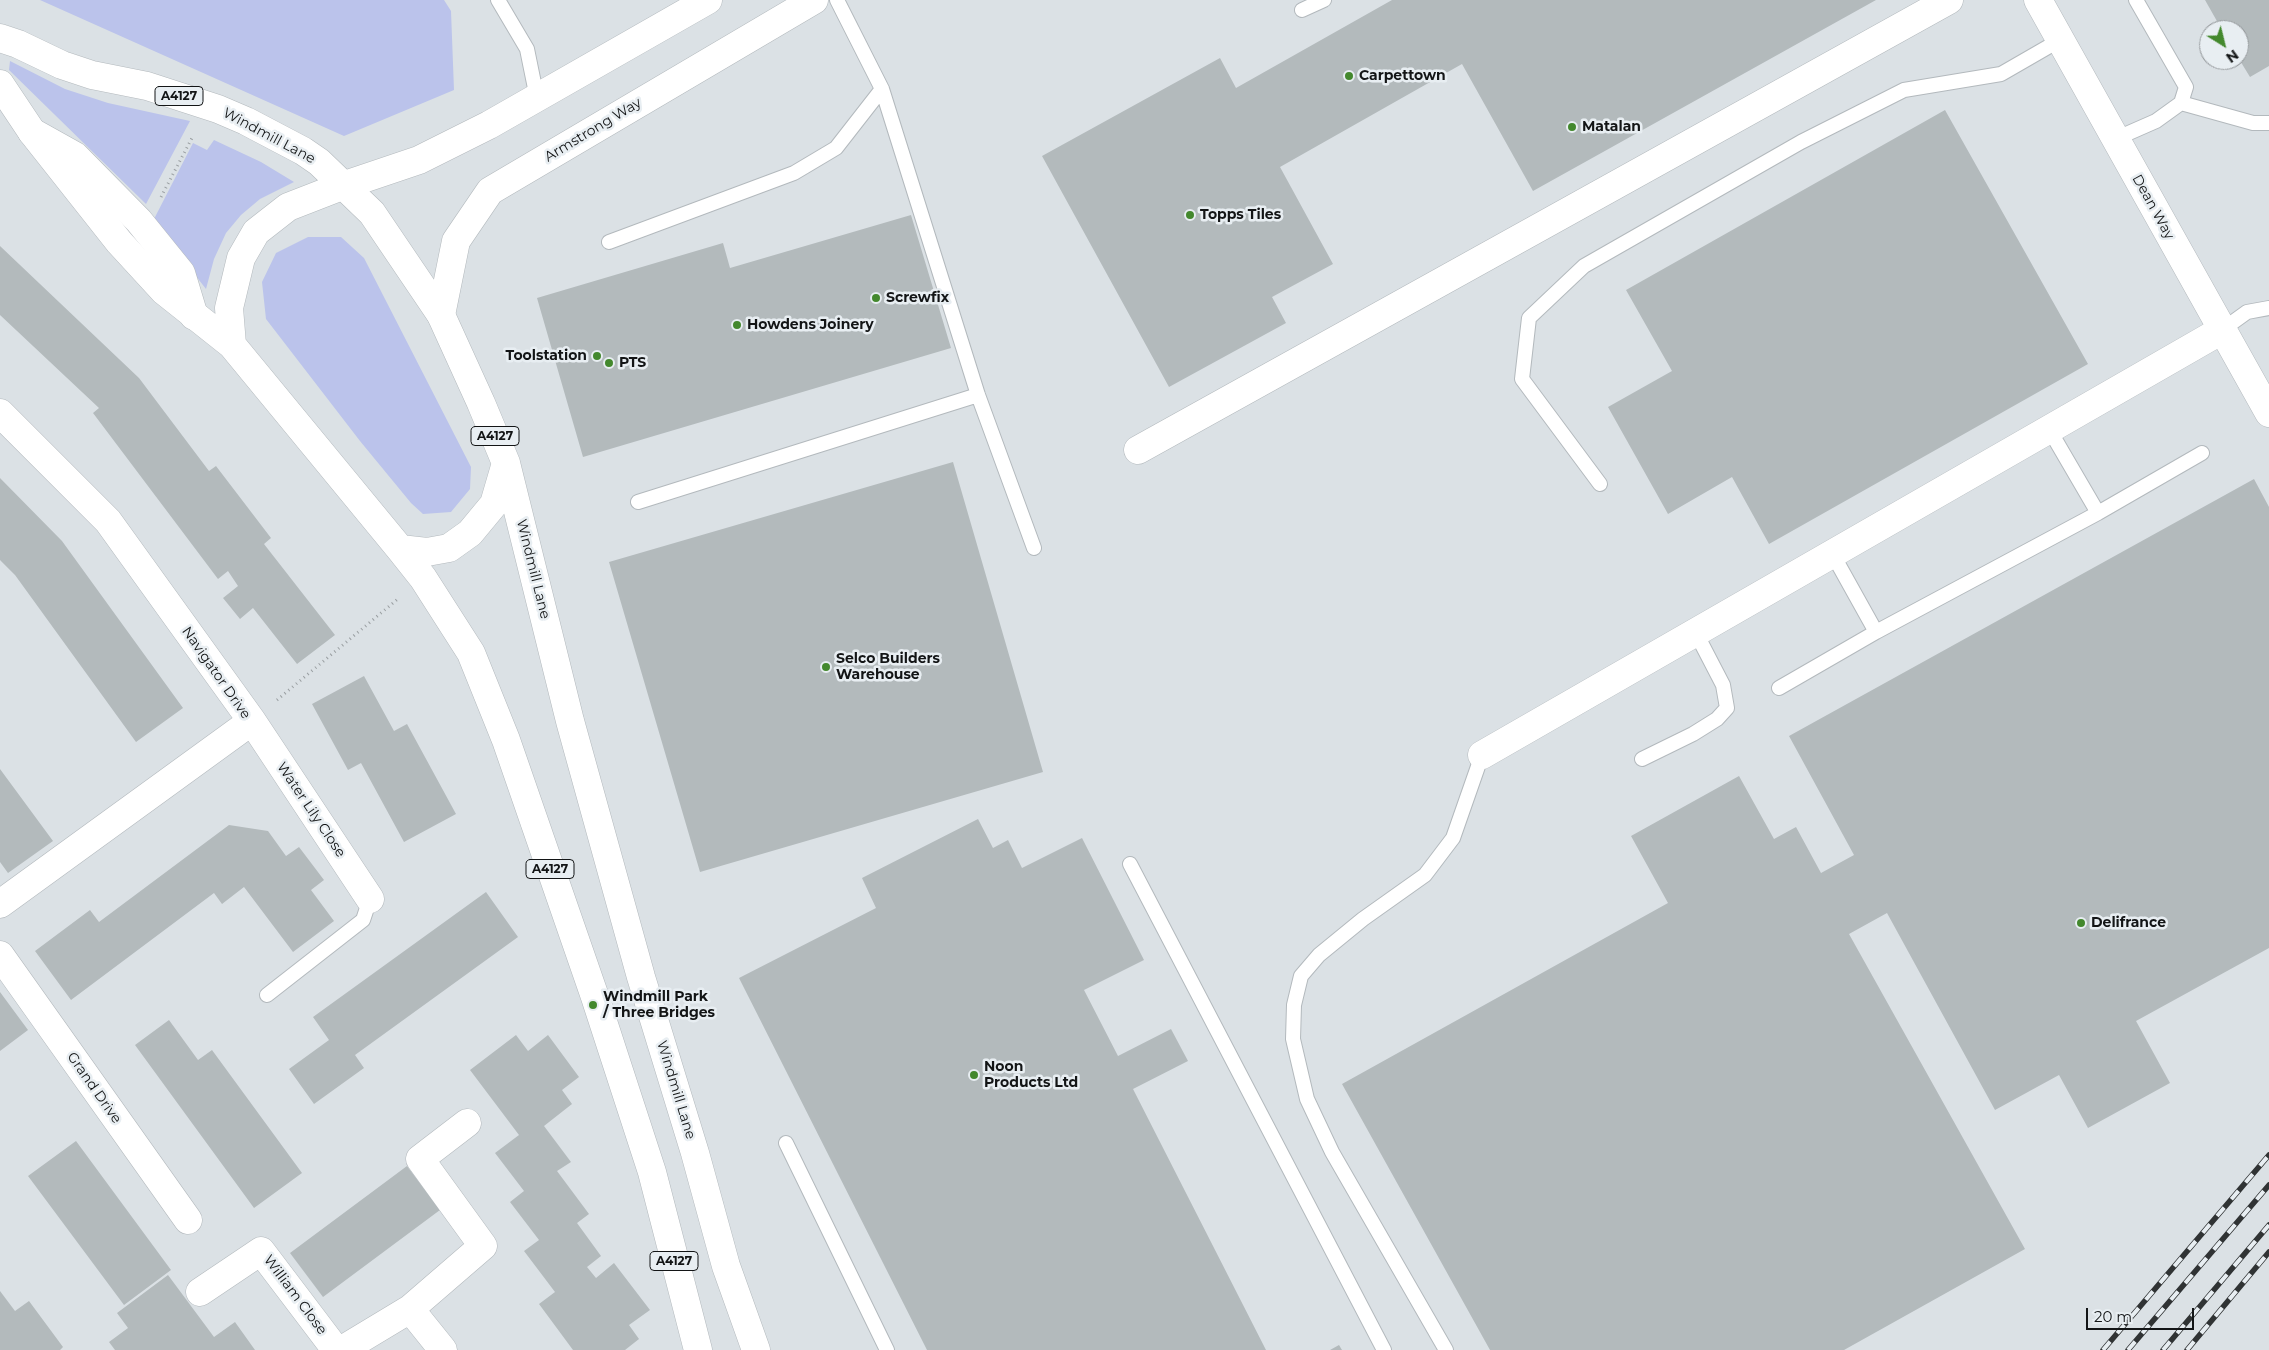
<!DOCTYPE html>
<style>
body{margin:0}
#map{position:relative;width:2269px;height:1350px;overflow:hidden;background:#dbe1e5;font-family:Montserrat,sans-serif}
canvas{display:block}
.north{position:absolute;left:2199px;top:20px;width:50px;height:50px;box-sizing:border-box;background:#e8eef2;border:1px solid #93979a;border-radius:50%;rotate:144deg;font-size:14px;font-weight:700;line-height:20px;text-align:center;color:#131516}
.north::after{content:'';display:block;margin:auto;width:18px;height:22px;background:#43882d;clip-path:polygon(50% 0,100% 100%,50% 72%,0 100%)}
.scale{position:absolute;left:2086px;top:1308px;width:108px;height:22px;box-sizing:border-box;border:2px solid #131516;border-top:0;padding-left:6px;font-size:15px;line-height:18px;white-space:nowrap;color:#131516;-webkit-text-stroke:4px #e8eef2;paint-order:stroke}
</style>
<div id="map">
<canvas width="2269" height="1350"></canvas>
<div class="north">N</div>
<div class="scale">20 m</div>
</div>
<script>
const ctx = document.querySelector('canvas').getContext('2d');
ctx.lineJoin = 'round';
function fill(path, color) { ctx.fillStyle = color; ctx.fill(path, 'evenodd'); }
const shape = rows => new Path2D(rows.map(r => 'M' + r).join(''));
function strokePath(path, color, width, dash) { ctx.strokeStyle = color; ctx.lineWidth = width; ctx.lineCap = dash ? 'butt' : 'round'; ctx.setLineDash(dash || []); ctx.stroke(path); }
function write(font, color, halo, rows, align = 'center') {
  ctx.font = font + ' Montserrat,sans-serif'; ctx.lineWidth = 5; ctx.setLineDash([]); ctx.textBaseline = 'middle'; ctx.strokeStyle = halo; ctx.fillStyle = color; for (const [text, x, y, turn = 0] of rows) {
    ctx.save(); ctx.translate(x, y); ctx.rotate((+turn || 0) * Math.PI / 180); ctx.textAlign = isNaN(turn) ? turn : align; if (halo) ctx.strokeText(text, 0, 0); ctx.fillText(text, 0, 0); ctx.restore();
  }
}
const green = shape([
 [40,0,444,0,451,11,454,90,344,136],
 [10,61,65,89,108,103,190,121,146,204,9,70],
 [214,140,261,162,294,182,260,199,241,215,226,233,214,259,206,289,153,221,193,143,207,150],
 [308,237,341,237,364,258,471,467,470,489,451,512,423,514,411,503,360,441,266,319,262,282,276,253]
]);
const building = shape([
 [1392,0,1876,0,1533,191,1462,64,1280,167,1333,264,1272,297,1286,323,1169,387,1042,156,1220,58,1236,88],
 [2205,0,2269,0,2269,66,2250,77,2239,59,2239,30,2222,30],
 [1945,110,2088,364,1769,544,1732,477,1668,514,1608,407,1672,371,1626,290],
 [911,215,951,348,583,457,537,298,723,243,730,268],
 [0,246,139,378,209,471,216,466,271,538,264,544,335,635,297,664,253,608,240,619,223,598,238,586,228,571,218,579,93,413,99,408,0,315],
 [953,462,1043,772,700,872,609,562],
 [0,478,62,541,183,708,136,742,15,575,0,560],
 [2254,479,2269,507,2269,948,2136,1021,2170,1083,2088,1128,2059,1075,1995,1110,1887,913,1849,934,2025,1249,1844,1350,1490,1350,1342,1084,1668,903,1631,836,1739,776,1774,839,1796,827,1821,873,1854,855,1789,736],
 [364,676,394,731,407,724,456,814,404,842,361,763,348,770,312,704],
 [0,769,53,841,8,873,0,862],
 [978,819,993,848,1008,840,1022,868,1082,838,1144,960,1084,990,1118,1056,1171,1029,1188,1061,1133,1089,1266,1350,927,1350,739,978,876,908,862,878],
 [229,825,268,831,286,856,299,847,324,880,311,890,334,921,293,952,244,887,222,904,214,893,71,1000,35,951,90,910,99,922],
 [486,892,518,937,355,1055,364,1068,314,1104,289,1069,329,1040,313,1017],
 [0,992,28,1030,0,1051],
 [169,1020,198,1060,212,1050,302,1173,254,1208,135,1045],
 [516,1035,528,1051,548,1035,579,1077,562,1090,572,1104,544,1126,571,1162,557,1171,589,1214,577,1223,601,1256,587,1267,596,1278,614,1263,650,1310,629,1325,639,1339,625,1350,573,1350,539,1304,555,1292,524,1251,539,1240,510,1202,524,1191,495,1153,519,1135,470,1070],
 [76,1141,171,1270,124,1305,28,1176],
 [407,1166,440,1210,323,1297,290,1253],
 [168,1275,214,1337,235,1322,255,1350,115,1350,109,1342,128,1328,117,1313],
 [0,1291,15,1311,29,1301,63,1347,60,1350,0,1350],
 [1339,1345,1342,1350,1330,1350]
]);
const path = shape([
 [161,197,193,136],
 [277,700,399,598]
]);
const service = shape([
 [498,0,527,49,537,98],
 [837,0,882,89,978,395,1034,548],
 [1302,10,1324,0],
 [2181,103,2253,123,2269,123],
 [2115,139,2156,121,2181,103,2186,87,2136,0],
 [609,242,794,173,836,148,882,89],
 [2222,330,2247,312,2269,308],
 [1600,484,1522,379,1529,318,1584,266,1801,142,1904,90,2001,74,2060,40],
 [638,502,978,395],
 [2098,513,2202,453],
 [1832,553,1876,632],
 [1779,688,1876,632,2098,513,2049,429],
 [1642,759,1693,734,1717,719,1727,708,1723,685,1696,633],
 [1130,864,1384,1350],
 [267,995,363,920,370,899],
 [786,1143,887,1350],
 [1446,1350,1332,1152,1307,1099,1293,1039,1294,1005,1301,976,1319,955,1363,919,1425,875,1453,838,1482,755]
]);
const minor = shape([
 [2038,0,2269,413],
 [32,132,75,156,139,221,181,273,194,316],
 [342,186,419,160,489,125,708,0],
 [441,315,456,241,490,191,814,0],
 [0,413,108,521,252,721,0,904],
 [1138,450,1949,0],
 [252,721,370,899],
 [1482,755,2222,330],
 [0,955,188,1220],
 [200,1292,261,1251,336,1350],
 [410,1309,483,1246,420,1159,467,1123],
 [342,1350,410,1309,443,1350]
]);
const primary = shape([
 [0,38,18,44,62,65,92,75,147,86,218,109,246,121,303,151,319,162,372,213,441,315,481,403,506,463,570,721,641,977,695,1153,726,1266,756,1350],
 [0,84,32,132,119,242,164,291,232,345,400,549,423,578,471,653,506,740,595,997,652,1172,698,1350],
 [232,345,229,308,241,258,256,232,288,207,342,186],
 [400,549,427,552,449,548,470,533,494,504,506,463]
]);
const rail = shape([
 [2103,1350,2269,1155],
 [2128,1350,2269,1185],
 [2163,1350,2269,1225],
 [2187,1350,2269,1252]
]);
const markers = [
 [1349,76,5,"#43882d"],
 [1572,127,5,"#43882d"],
 [1190,215,5,"#43882d"],
 [876,298,5,"#43882d"],
 [737,325,5,"#43882d"],
 [597,356,5,"#43882d"],
 [609,363,5,"#43882d"],
 [826,667,5,"#43882d"],
 [2081,923,5,"#43882d"],
 [593,1005,5,"#43882d"],
 [974,1075,5,"#43882d"]
];
const shields = [
 [179,96,48],
 [495,436,48],
 [550,869,48],
 [674,1261,48]
];
const shieldNames = [
 ["A4127",179,96],
 ["A4127",495,436],
 ["A4127",550,869],
 ["A4127",674,1261]
];
const poiNames = [
 ["Carpettown",1359,76],
 ["Matalan",1582,127],
 ["Topps Tiles",1200,215],
 ["Screwfix",886,298],
 ["Howdens Joinery",747,325],
 ["Toolstation",587,356,"right"],
 ["PTS",619,363],
 ["Selco Builders",836,659],
 ["Warehouse",836,675],
 ["Delifrance",2091,923],
 ["Windmill Park",603,997],
 ["/ Three Bridges",603,1013],
 ["Noon",984,1067],
 ["Products Ltd",984,1083]
];
const streetNames = [
 ["Armstrong Way",593,130,-31],
 ["Windmill Lane",269,136,28],
 ["Dean Way",2153,207,61],
 ["Windmill Lane",533,569,76],
 ["Navigator Drive",216,673,55],
 ["Water Lily Close",311,810,56],
 ["Grand Drive",94,1088,55],
 ["Windmill Lane",676,1090,73],
 ["William Close",295,1295,53]
];
fill(green, '#bbc3eb');
fill(building, '#b3babc');
strokePath(service, '#b3b9bd', 16);
strokePath(minor, '#b3b9bd', 29);
strokePath(primary, '#b3b9bd', 29);
strokePath(path, '#9a9fa2', 3, [1, 4]);
strokePath(service, '#fff', 14);
strokePath(minor, '#fff', 28);
strokePath(primary, '#fff', 28);
strokePath(rail, '#303334', 5.5);
strokePath(rail, '#e8eef2', 4, [11]);
for (const [x, y, r, color] of markers) { const dot = new Path2D(); dot.arc(x, y, r, 0, 2 * Math.PI); ctx.fillStyle = color; ctx.fill(dot); strokePath(dot, '#e8eef2', 2); }
for (const [x, y, w] of shields) { const box = new Path2D(); box.roundRect(x - w / 2, y - 9.5, w, 19, 4); ctx.fillStyle = '#e8eef2'; ctx.fill(box); strokePath(box, '#131516', 1); }
write('bold 12px', '#131516', null, shieldNames);
write('bold 14px', '#131516', '#e8eef2', poiNames, 'left');
write('14px', '#131516', '#e8eef2', streetNames);
</script>
